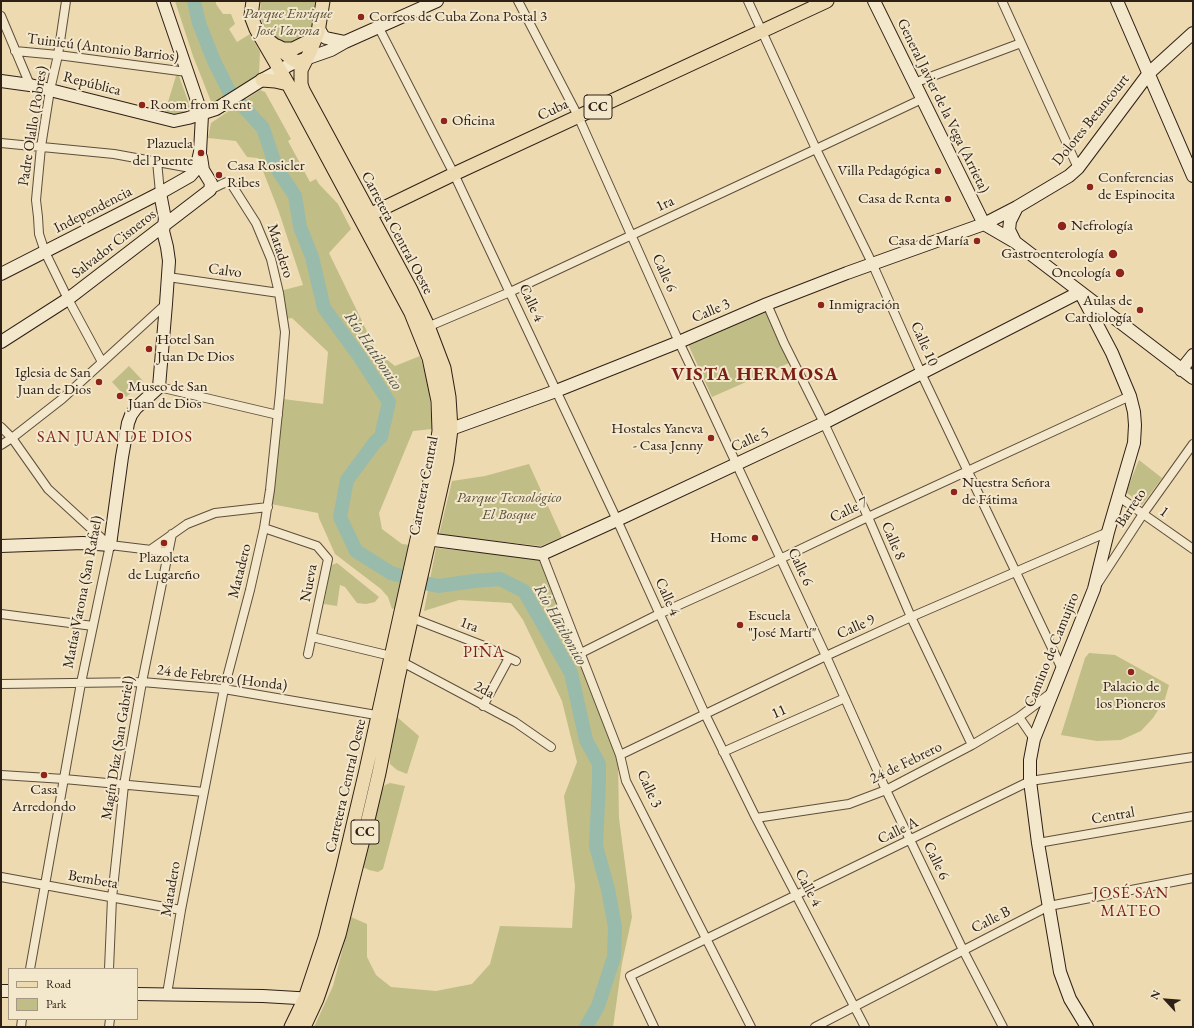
<!DOCTYPE html>
<meta charset="utf-8">
<style>
body{margin:0}
#map{position:relative;width:1194px;height:1028px;overflow:hidden;background:#eddab0;font-family:"EB Garamond",serif}
canvas{display:block}
.frame{position:absolute;inset:0;border:2px solid #2f2016;pointer-events:none}
.legend{position:absolute;left:8px;top:968px;width:130px;height:52px;box-sizing:border-box;background:#f3e7cc;border:1px solid #a59783;margin:0;padding:5px 7px;list-style:none;font-size:12px;color:#2f2016}
.legend li{display:flex;align-items:center;gap:8px;height:20px}
.legend b{width:20px;border:1px solid #a59783}
.north{position:absolute;left:1146px;top:980px;width:40px;height:40px;-webkit-text-stroke:3px #f3e7cc;paint-order:stroke;rotate:296deg;font-size:11px;font-weight:700;line-height:16px;text-align:center;color:#2f2016}
.north::after{content:'';display:block;margin:auto;width:14px;height:18px;background:#2f2016;clip-path:polygon(50% 0,100% 100%,50% 72%,0 100%)}
</style>
<div id="map">
<canvas width="1194" height="1028"></canvas>
<div class="frame"></div>
<ul class="legend">
<li><b style="height:5px;background:#eddab0"></b>Road</li>
<li><b style="height:11px;background:#c0bd86"></b>Park</li>
</ul>
<div class="north">N</div>
</div>
<script>
const ctx = document.querySelector('canvas').getContext('2d');
ctx.lineJoin = 'round';
function fill(path, color) { ctx.fillStyle = color; ctx.fill(path, 'evenodd'); }
const shape = rows => new Path2D(rows.map(r => 'M' + r).join(''));
function strokePath(path, color, width, dash) { ctx.strokeStyle = color; ctx.lineWidth = width; ctx.lineCap = dash ? 'butt' : 'round'; ctx.setLineDash(dash || []); ctx.stroke(path); }
function write(font, color, halo, rows, align = 'center') {
  ctx.font = font + ' "EB Garamond",serif'; ctx.lineWidth = 4; ctx.setLineDash([]); ctx.textBaseline = 'middle'; ctx.strokeStyle = halo; ctx.fillStyle = color; for (const [text, x, y, turn = 0] of rows) {
    ctx.save(); ctx.translate(x, y); ctx.rotate((+turn || 0) * Math.PI / 180); ctx.textAlign = isNaN(turn) ? turn : align; if (halo) ctx.strokeText(text, 0, 0); ctx.fillText(text, 0, 0); ctx.restore();
  }
}
const green = shape([
 [175,1,216,1,216,4,223,14,231,14,235,24,229,29,237,42,250,34,260,52,259,75,212,104,193,56],
 [261,1,316,1,312,30,306,38,296,44,286,44,272,37,264,27,261,19,260,14],
 [176,76,179,76,192,112,173,118,164,115],
 [260,90,265,92,291,139,288,141,310,182,316,179,319,184,338,204,351,229,329,253,377,352,395,366,420,356,429,387,432,429,413,431,379,513,382,529,402,544,410,545,395,608,392,609,388,597,381,589,335,554,319,518,318,513,271,504,283,399,323,404,328,352,292,318,286,319,280,291,303,285,279,212,258,158,247,157,236,141,208,138,211,123],
 [765,311,789,363,712,397,688,344],
 [129,366,143,381,126,397,112,382],
 [1139,460,1162,478,1142,505,1126,492],
 [529,464,562,537,541,546,439,535,452,481,485,476],
 [436,548,539,558,580,653,618,763,619,818,632,917,622,963,613,1027,314,1027,333,986,351,917,367,924,367,957,376,975,391,987,436,991,472,984,490,964,500,926,572,928,575,886,564,796,577,762,562,701,523,620,511,603,459,600,424,611],
 [337,563,379,597,375,602,366,604,357,603,345,587,340,585,337,606,324,604,329,575,332,565],
 [1089,653,1115,655,1169,685,1165,699,1153,718,1141,731,1121,740,1097,741,1061,735,1085,658],
 [397,717,419,736,407,774,397,770,390,764,390,757],
 [390,783,405,786,383,869,378,872,369,870,363,867,363,864,381,791,385,785]
]);
const river = shape([
 [194,1,199,23,214,61,229,91,263,128,276,167,295,196,300,227,312,257,324,308,359,356,389,402,381,437,376,441,347,480,340,517,356,551,391,573,429,584,438,586,474,581,500,579,524,591,571,673,586,740,599,764,599,780,596,846,608,889,615,927,614,957,598,1006,586,1027]
]);
const street = shape([
 [66,1,58,55,50,90,41,147,36,200,38,217,39,234,45,252,68,299,102,362],
 [518,1,578,116,679,342,708,403,826,656,886,790,963,950,1003,1027],
 [748,1,816,149,872,263,921,373,1062,669],
 [1002,1,1078,168],
 [1,16,30,85],
 [379,28,454,174,617,520,705,714,756,818,865,1027],
 [15,51,58,55,187,72],
 [914,83,1021,43],
 [1,143,114,154,196,169],
 [157,161,160,193],
 [168,277,279,293],
 [767,304,784,343,824,423,868,517,911,617,972,745],
 [425,328,510,292,816,149,922,99],
 [159,387,278,415],
 [1,427,12,438,48,489,109,545],
 [1,445,12,438,62,399,166,304],
 [1119,497,1193,549],
 [264,528,317,546,328,559,308,654],
 [110,545,168,552],
 [150,550,187,524,215,513,268,507],
 [542,554,620,755,626,781,751,1027],
 [1098,583,1143,514,1193,444],
 [1,614,93,626],
 [412,618,484,646,516,661],
 [312,637,391,656,515,722,551,747],
 [581,653,659,614,761,568,868,517,1130,396],
 [1,684,142,682,224,689,382,716],
 [483,706,509,658],
 [1019,717,1034,739],
 [723,752,845,698],
 [620,755,826,656,911,617,1108,532],
 [1,775,64,779,204,792],
 [756,818,849,804,886,790,972,745,1019,717,1051,693],
 [1038,843,1193,816],
 [1,877,181,910],
 [30,969,81,683,110,545],
 [109,969,112,898,124,785,142,682,172,534],
 [167,994,181,910,224,689,250,590,264,528,270,490,280,393,285,332,279,293,271,259,256,223,230,182,227,182,222,184,210,190],
 [21,1027,22,1019],
 [109,1027,110,1019],
 [654,1027,630,976,1030,781,1193,757],
 [815,1027,1049,906,1193,878]
]);
const secondary = shape([
 [874,1,984,224],
 [1117,1,1193,176],
 [319,29,323,36,326,38,345,42],
 [1,81,30,85,174,121,188,118,216,109,262,80,291,64,331,50,345,42,437,1],
 [984,224,1015,242,1193,378],
 [1015,242,1009,230,1010,221,1017,207],
 [1,274,160,193,190,176,196,169,200,152,202,115,163,1],
 [1080,292,1112,353,1130,396,1134,412,1135,425,1134,443,1108,532,1094,589,1034,739,1030,760,1030,781,1038,843,1060,972,1070,999,1087,1027],
 [1,342,68,299,210,190,211,183,203,170,201,157],
 [1181,370,1193,355],
 [451,429,556,391,679,342,767,304,847,273,984,224,1017,207,1069,176,1078,168,1149,73,1193,33],
 [419,538,542,554,617,520,824,423,1080,292],
 [1,546,83,543,110,545,122,457,128,423,131,415,136,408,159,387,166,304,169,261,167,247,163,231,165,219,160,193],
 [1,991,9,991],
 [137,994,263,996,314,999]
]);
const primary = shape([
 [253,1,251,16,256,29,288,84,411,313,429,358,438,401,439,431,435,458,366,770,343,868,325,938,305,998,291,1027],
 [263,36,292,59,298,62],
 [277,46,283,49,293,49,311,40,316,33],
 [262,80,275,81,288,84],
 [363,218,454,174,827,1],
 [304,1027,317,999,339,935,367,824,379,773,398,678,447,461,451,429,449,397,444,368,428,326,410,288,303,90,301,84,301,70,310,52,318,32,323,1]
]);
const markers = [
 [361,17,4,"#8f2418"],
 [142,105,4,"#8f2418"],
 [444,121,4,"#8f2418"],
 [201,153,4,"#8f2418"],
 [938,171,4,"#8f2418"],
 [219,175,4,"#8f2418"],
 [1090,187,4,"#8f2418"],
 [948,199,4,"#8f2418"],
 [1062,226,5,"#8f2418"],
 [977,241,4,"#8f2418"],
 [1113,254,5,"#8f2418"],
 [1120,273,5,"#8f2418"],
 [821,305,4,"#8f2418"],
 [1140,310,4,"#8f2418"],
 [149,349,4,"#8f2418"],
 [99,382,4,"#8f2418"],
 [120,396,4,"#8f2418"],
 [711,438,4,"#8f2418"],
 [954,492,4,"#8f2418"],
 [755,538,4,"#8f2418"],
 [164,543,4,"#8f2418"],
 [740,625,4,"#8f2418"],
 [1131,672,4,"#8f2418"],
 [44,775,4,"#8f2418"]
];
const shields = [
 [598,107,28],
 [365,832,28]
];
const shieldNames = [
 ["CC",598,107],
 ["CC",365,832]
];
const parkNames = [
 ["Parque Enrique",288,14],
 ["José Varona",288,31],
 ["Parque Tecnológico",509,498],
 ["El Bosque",509,515]
];
const poiNames = [
 ["Correos de Cuba Zona Postal 3",369,17],
 ["Room from Rent",150,105],
 ["Oficina",452,121],
 ["Plazuela",193,144,"right"],
 ["del Puente",193,161,"right"],
 ["Casa Rosicler",227,166],
 ["Ribes",227,183],
 ["Villa Pedagógica",930,171,"right"],
 ["Conferencias",1098,178],
 ["de Espinocita",1098,195],
 ["Casa de Renta",940,199,"right"],
 ["Nefrología",1071,226],
 ["Casa de María",969,241,"right"],
 ["Gastroenterología",1104,254,"right"],
 ["Oncología",1111,273,"right"],
 ["Aulas de",1132,301,"right"],
 ["Cardiología",1132,318,"right"],
 ["Inmigración",829,305],
 ["Hotel San",157,340],
 ["Juan De Dios",157,357],
 ["Iglesia de San",91,373,"right"],
 ["Juan de Dios",91,390,"right"],
 ["Museo de San",128,387],
 ["Juan de Dios",128,404],
 ["Hostales Yaneva",703,429,"right"],
 ["- Casa Jenny",703,446,"right"],
 ["Nuestra Señora",962,483],
 ["de Fátima",962,500],
 ["Home",747,538,"right"],
 ["Plazoleta",164,558,"center"],
 ["de Lugareño",164,575,"center"],
 ["Escuela",748,616],
 ["\"José Martí\"",748,633],
 ["Palacio de",1131,687,"center"],
 ["los Pioneros",1131,704,"center"],
 ["Casa",44,790,"center"],
 ["Arredondo",44,807,"center"]
];
const streetNames = [
 ["Tuinicú (Antonio Barrios)",103,48,7],
 ["República",92,84,14],
 ["General Javier de la Vega (Arrieta)",943,106,64],
 ["Cuba",553,110,-25],
 ["Dolores Betancourt",1091,120,-51],
 ["Padre Olallo (Pobres)",33,126,-81],
 ["1ra",665,204,-25],
 ["Independencia",93,210,-27],
 ["Carretera Central Oeste",397,233,62],
 ["Salvador Cisneros",114,244,-38],
 ["Matadero",280,251,72],
 ["Calvo",225,271,8],
 ["Calle 6",664,273,66],
 ["Calle 4",531,303,65],
 ["Calle 3",711,311,-23],
 ["Calle 10",924,344,66],
 ["Calle 5",750,440,-25],
 ["Carretera Central",424,486,-79],
 ["Barreto",1131,508,-56],
 ["Calle 7",849,510,-26],
 ["1",1164,512,36],
 ["Calle 8",893,541,67],
 ["Calle 6",800,567,65],
 ["Matadero",240,571,-76],
 ["Nueva",309,583,-79],
 ["Matías Varona (San Rafael)",83,592,-79],
 ["Calle 4",667,597,66],
 ["1ra",469,625,21],
 ["Calle 9",856,627,-24],
 ["Camino de Camujiro",1052,650,-68],
 ["24 de Febrero (Honda)",222,678,7],
 ["2da",484,690,28],
 ["11",779,712,-24],
 ["Magín Díaz (San Gabriel)",118,748,-81],
 ["24 de Febrero",906,763,-26],
 ["Carretera Central Oeste",346,786,-77],
 ["Calle 3",649,789,65],
 ["Central",1113,816,-10],
 ["Calle A",898,831,-26],
 ["Calle 6",936,861,64],
 ["Bembeta",93,880,10],
 ["Calle 4",808,888,62],
 ["Matadero",171,889,-80],
 ["Calle B",991,920,-27]
];
const waterNames = [
 ["Río Hatibonico",373,351,56],
 ["Río Hatibonico",560,625,60]
];
const neighbourhoodNames = [
 ["SAN JUAN DE DIOS",115,438],
 ["PIÑA",484,653],
 ["JOSÉ SAN",1131,894],
 ["MATEO",1131,912]
];
const districtNames = [
 ["VISTA HERMOSA",755,375]
];
fill(green, '#c0bd86');
strokePath(river, '#99bbac', 14);
strokePath(street, '#5e4e3c', 10);
strokePath(secondary, '#2f2016', 14);
strokePath(primary, '#2f2016', 15);
strokePath(street, '#f3e7cc', 8);
strokePath(secondary, '#f3e7cc', 12);
strokePath(primary, '#eddab0', 13);
for (const [x, y, r, color] of markers) { const dot = new Path2D(); dot.arc(x, y, r, 0, 2 * Math.PI); ctx.fillStyle = color; ctx.fill(dot); strokePath(dot, '#f3e7cc', 1.5); }
for (const [x, y, w] of shields) { const box = new Path2D(); box.roundRect(x - w / 2, y - 12, w, 24, 3); ctx.fillStyle = '#f3e7cc'; ctx.fill(box); strokePath(box, '#2f2016', 1); }
write('bold 14px', '#2f2016', null, shieldNames);
write('italic 15px', '#5a4f38', '#f3e7cc', parkNames);
write('15px', '#2f2016', '#f3e7cc', poiNames, 'left');
write('15px', '#2f2016', '#f3e7cc', streetNames);
write('italic 16px', '#4f4e43', '#f3e7cc', waterNames);
ctx.letterSpacing = '1px';
write('16px', '#7a1f14', '#f3e7cc', neighbourhoodNames);
ctx.letterSpacing = '0px';
ctx.letterSpacing = '1px';
write('bold 19px', '#7a1f14', '#f3e7cc', districtNames);
ctx.letterSpacing = '0px';
</script>
